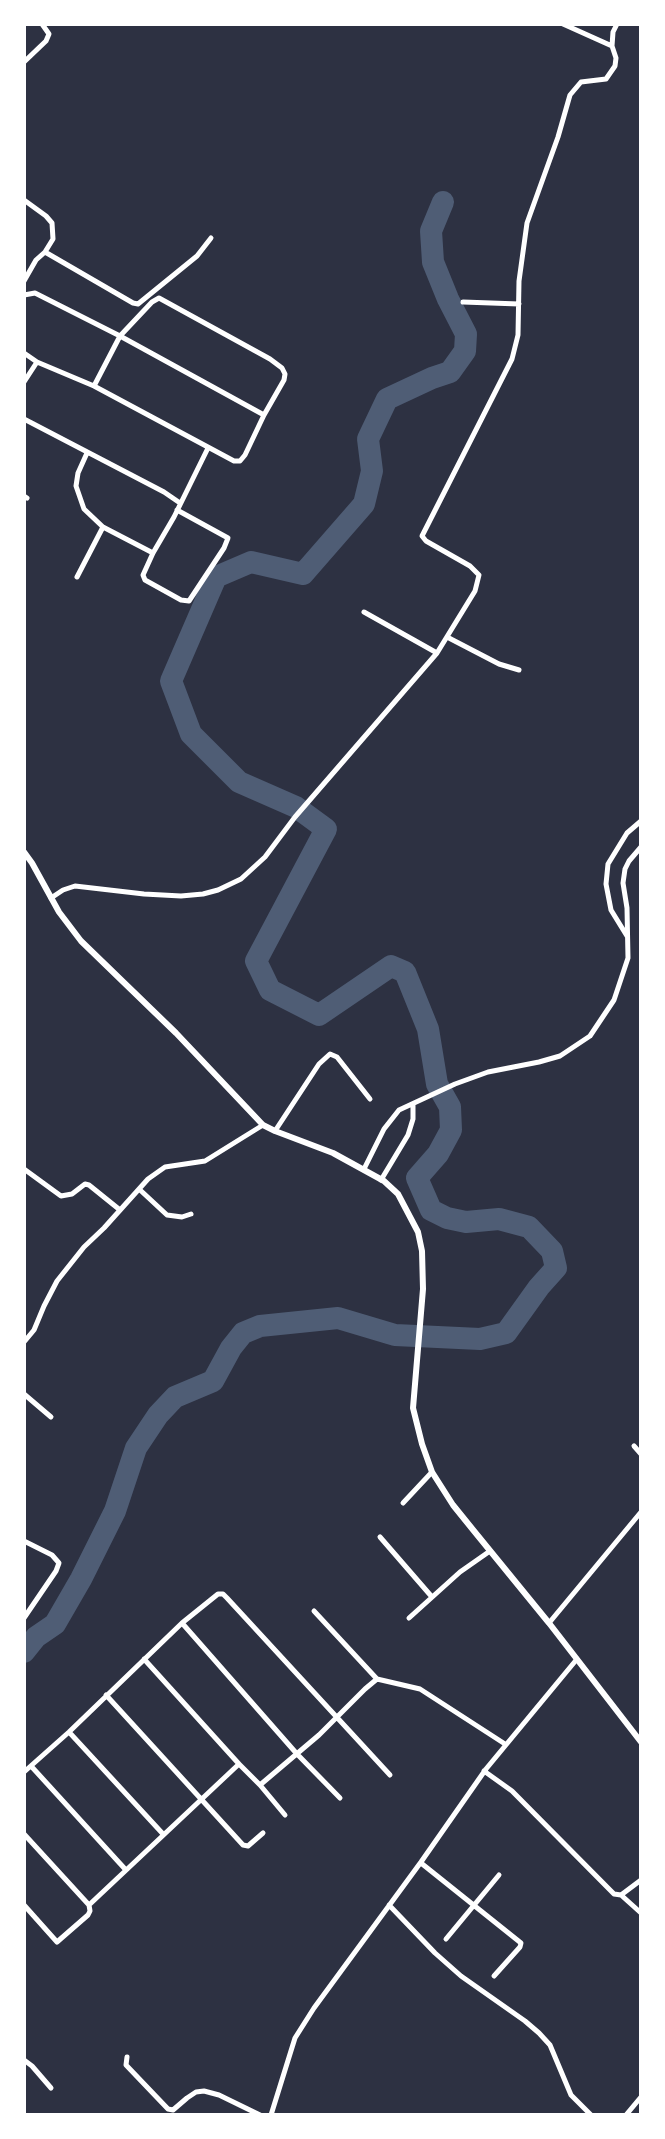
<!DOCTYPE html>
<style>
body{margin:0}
#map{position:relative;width:665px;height:2139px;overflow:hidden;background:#2d3142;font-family:"Golos Text",sans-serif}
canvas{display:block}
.frame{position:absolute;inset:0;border:26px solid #fff;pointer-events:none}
</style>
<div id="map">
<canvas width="665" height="2139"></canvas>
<div class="frame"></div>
</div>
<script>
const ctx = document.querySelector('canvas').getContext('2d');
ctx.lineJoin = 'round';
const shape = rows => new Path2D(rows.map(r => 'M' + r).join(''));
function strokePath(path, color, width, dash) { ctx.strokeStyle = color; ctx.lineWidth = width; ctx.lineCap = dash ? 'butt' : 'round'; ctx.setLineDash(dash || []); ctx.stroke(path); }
const river = shape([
 [24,1652,36,1637,55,1624,81,1579,115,1511,136,1448,158,1415,175,1397,213,1381,231,1348,243,1333,260,1326,338,1318,395,1335,480,1339,506,1333,539,1287,556,1268,552,1251,529,1227,499,1219,466,1222,447,1218,431,1210,417,1178,438,1154,451,1130,450,1107,437,1084,428,1029,405,972,391,966,319,1015,270,990,256,961,326,829,296,807,239,782,191,734,171,681,216,577,251,562,303,574,364,504,372,471,368,439,387,399,432,378,450,372,465,351,466,334,448,299,433,262,431,231,443,202]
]);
const minor = shape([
 [563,24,612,46],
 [24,62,46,41,49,34,42,24],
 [24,200,46,216,52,223,53,239,45,252],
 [24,281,36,260,45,252,133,303,138,304,197,256,211,238],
 [24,295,35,293,120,336,264,415],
 [463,302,519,304],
 [24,353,37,362,94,386,234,461,240,461,245,455,264,415,284,380,285,374,282,368,270,359,159,298,152,302,120,336,94,386],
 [24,382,37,362],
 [24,419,164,492,180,503],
 [87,453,78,473,76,486,84,509,103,527,153,553,174,517,208,448],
 [24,496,27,498],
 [153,553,143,575,145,580,181,600,189,601,224,548,228,538,177,510],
 [77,577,103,527],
 [364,612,437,653],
 [447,637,499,664,519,670],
 [51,898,63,890,75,886,144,894,181,896,203,894,218,890,241,879,265,857,295,817,437,653,475,591,479,575,470,566,426,541,422,536,512,359,518,335,519,281,527,223,558,137,570,95,581,82,606,79,615,66,616,58,612,46,613,32,617,24],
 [627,936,611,910,606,884,608,864,627,833,641,821],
 [275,1131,319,1064,330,1054,337,1057,370,1099],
 [24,1169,61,1196,72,1194,85,1184,89,1185,120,1210],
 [364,1169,384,1129,399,1110,455,1084,488,1072,539,1062,560,1056,590,1036,614,1000,628,958,627,908,623,883,625,869,629,861,641,847],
 [381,1180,408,1135,413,1119,413,1104],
 [139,1189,167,1215,182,1217,191,1214],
 [24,1342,34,1330,44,1306,57,1281,84,1247,104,1228,148,1179,165,1167,205,1161,263,1125],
 [24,1394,51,1417],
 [634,1446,641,1454],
 [403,1503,432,1472],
 [380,1537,432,1597],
 [24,1541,52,1555,59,1563,56,1571,24,1618],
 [314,1611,377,1679],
 [409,1618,460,1572,490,1551],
 [182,1623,297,1754,340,1798],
 [549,1623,641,1512],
 [144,1659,239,1764],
 [106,1695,243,1845,248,1846,263,1833],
 [69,1732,163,1834],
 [31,1766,125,1869],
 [484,1771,512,1791,614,1894,621,1895,641,1913],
 [24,1772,69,1732,182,1623,218,1594,223,1594,227,1598,390,1775],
 [260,1785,319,1735,365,1689,377,1679,420,1689,505,1744],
 [24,1834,89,1905],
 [421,1863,521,1943,520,1947,494,1976],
 [621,1895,641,1880],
 [24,1905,57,1942,88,1915,90,1911,89,1905,239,1764,260,1785,285,1815],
 [389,1905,435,1953,461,1976,525,2021,539,2033,550,2045,571,2095,591,2115],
 [446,1939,499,1875],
 [127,2057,126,2065,168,2109,173,2110,187,2098,196,2092,204,2091,219,2095,260,2115],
 [24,2060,32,2066,51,2088],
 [271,2115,295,2038,314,2008,421,1862,486,1769,577,1659],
 [626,2115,641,2097]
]);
const tertiary = shape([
 [24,852,32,863,59,912,81,941,176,1033,263,1125,275,1131,333,1153,384,1181,398,1194,418,1232,422,1251,423,1289,413,1408,422,1444,432,1472,453,1505,474,1531,549,1623,641,1742]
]);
strokePath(river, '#4f5d75', 22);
strokePath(minor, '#fff', 5);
strokePath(tertiary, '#fff', 6);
</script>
